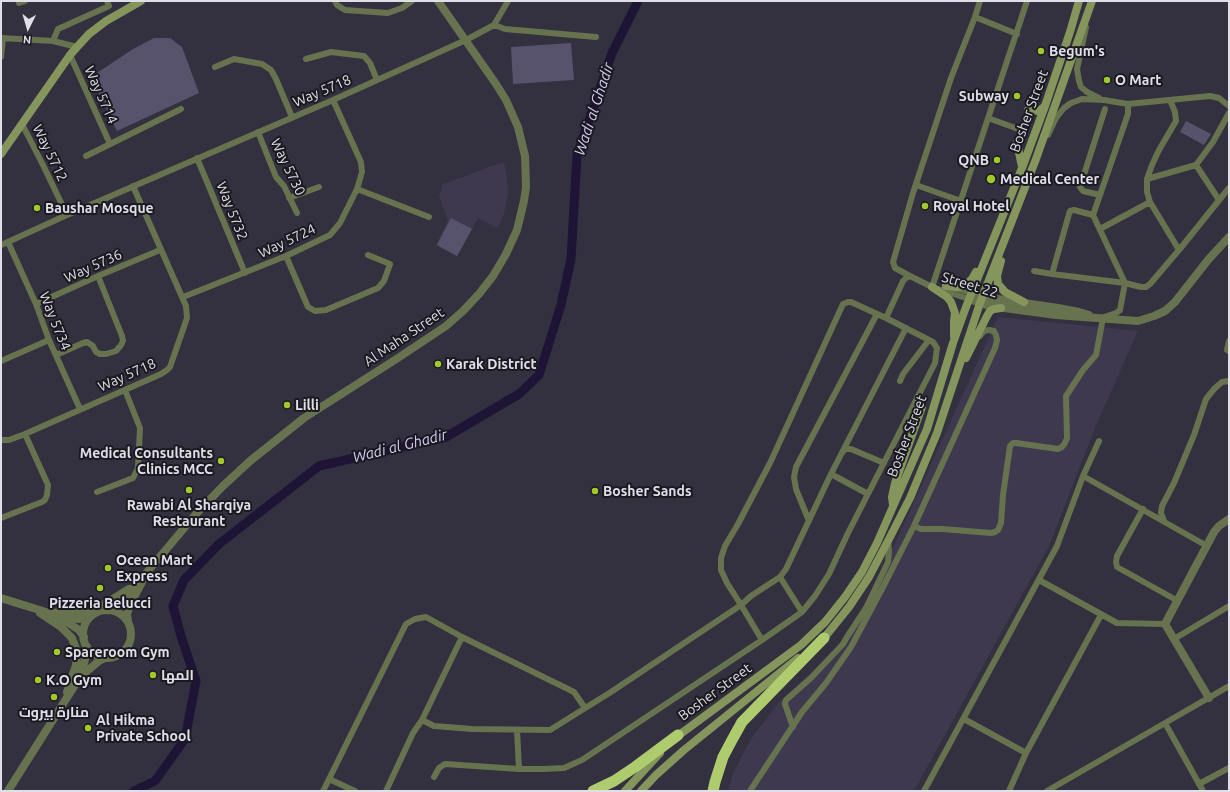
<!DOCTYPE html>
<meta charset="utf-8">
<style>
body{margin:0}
#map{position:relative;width:1230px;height:792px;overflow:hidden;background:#33303f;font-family:Ubuntu,sans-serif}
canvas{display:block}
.frame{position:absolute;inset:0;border:2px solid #e0dee8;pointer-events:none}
.north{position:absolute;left:8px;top:8px;width:40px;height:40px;-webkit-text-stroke:3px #1b1920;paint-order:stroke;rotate:185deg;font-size:11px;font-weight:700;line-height:16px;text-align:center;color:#e0dee8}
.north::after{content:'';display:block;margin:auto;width:14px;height:18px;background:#e0dee8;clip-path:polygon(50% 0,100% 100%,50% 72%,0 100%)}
</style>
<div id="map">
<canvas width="1230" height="792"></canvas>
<div class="frame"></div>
<div class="north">N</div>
</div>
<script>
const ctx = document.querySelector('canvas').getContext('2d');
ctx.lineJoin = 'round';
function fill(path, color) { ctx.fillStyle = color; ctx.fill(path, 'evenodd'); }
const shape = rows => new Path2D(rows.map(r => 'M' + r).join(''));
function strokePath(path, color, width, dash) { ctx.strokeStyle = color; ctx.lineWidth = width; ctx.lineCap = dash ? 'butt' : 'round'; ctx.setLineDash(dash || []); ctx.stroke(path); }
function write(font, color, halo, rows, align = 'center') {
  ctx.font = font + ' Ubuntu,Cairo,sans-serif'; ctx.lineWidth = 4; ctx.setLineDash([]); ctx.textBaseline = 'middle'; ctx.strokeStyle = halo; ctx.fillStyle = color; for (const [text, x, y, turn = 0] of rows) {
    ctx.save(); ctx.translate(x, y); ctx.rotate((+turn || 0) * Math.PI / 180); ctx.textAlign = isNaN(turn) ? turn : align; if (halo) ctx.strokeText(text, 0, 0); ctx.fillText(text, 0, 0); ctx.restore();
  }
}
const built = shape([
 [503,162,505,166,507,178,508,193,506,205,503,217,497,228,478,218,457,257,436,245,448,221,439,196,443,184],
 [998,317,1138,331,1095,428,1049,546,914,791,728,791,733,773,751,739,779,702,837,648,876,585]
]);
const green = shape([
 [154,38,170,38,182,47,199,93,117,131,91,77,133,49],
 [571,43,574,80,513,84,511,47],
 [1186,121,1211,134,1204,145,1180,132],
 [451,218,472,229,457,256,437,245]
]);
const river = shape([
 [134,791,155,781,185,739,196,681,181,636,173,606,184,580,219,544,319,466,446,437,519,394,539,375,561,305,571,259,577,155,612,53,638,1]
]);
const minor = shape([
 [335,1,337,5,345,10,388,13,402,8,412,1],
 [19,3,25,1],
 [975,17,1017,34],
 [494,25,505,29,596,37],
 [1086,27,1077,69,1079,81,1081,87,1087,92,1099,98],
 [1,38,53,41,77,47],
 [53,41,58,29,109,6,107,1],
 [70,55,110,144],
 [1,57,3,38],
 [306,59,331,52,364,56,370,63,377,80],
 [215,67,234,59,262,64,271,70,276,79,292,117],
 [1170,100,1175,112,1176,121,1159,150,1152,165,1147,179,1147,192,1150,202,1179,250],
 [988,118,1021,130],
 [22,124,43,165,67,215],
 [258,132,276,177,284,186,297,213],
 [1048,135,1056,118,1064,108,1071,103,1082,99,1104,100,1128,104,1210,96,1219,98,1229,106],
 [86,156,181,109],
 [197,158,245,273],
 [1196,165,1213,142,1229,113],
 [1147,179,1196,165,1219,200],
 [916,185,961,201],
 [357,189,429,217],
 [1100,195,1083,191,1080,187,1105,109],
 [289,198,319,187],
 [1093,215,1100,195,1128,114,1128,104],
 [1100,229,1150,202],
 [8,242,36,304,49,340,80,409],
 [1,245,67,215,333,100,466,40,494,25,508,1],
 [286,256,308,307,315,311,326,310,378,288,384,281,390,264,368,255],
 [1034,271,1052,274,1125,283,1093,215,1074,210,1070,211,1069,214,1052,274],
 [910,276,895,268,893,262,913,193,951,78,975,17,980,1],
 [932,287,1027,1],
 [955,288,972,293],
 [183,297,286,256,330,235,340,223,357,189,362,172,361,162,333,100],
 [36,304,98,276,160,250],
 [1104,317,1116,313,1120,310,1125,283,1141,287,1146,287,1150,284,1179,250,1229,188],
 [886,318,851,302,848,302,843,304,770,463,738,524,725,546,721,558,721,570,727,583,741,605,751,596,780,577,786,569,831,474,906,328],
 [1229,341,1227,350,1229,351],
 [56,355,83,343,87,342,93,346,96,352,100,354,106,354,116,351,121,345,123,341,122,336,98,276],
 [1,361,49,340],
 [900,381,903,374,929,340],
 [1,440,9,440,25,434,161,374,167,370,170,367,187,318,186,306,133,186],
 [842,453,845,449,851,449,884,463],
 [831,474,868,494],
 [1083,476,1207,546],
 [97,492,133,478,138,468,140,428,125,390],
 [1143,509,1117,556,1116,562,1117,567,1178,601],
 [1,518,42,502,45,500,47,495,48,485,25,434],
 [809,521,796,489,794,477,796,467,877,314],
 [1164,521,1161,513,1162,506,1174,483,1194,435,1206,399,1215,388,1222,382,1229,381],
 [914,526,921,529,942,529,991,533,995,532,998,530,1001,523,1003,495,1010,446,1013,443,1016,443,1058,449,1062,447,1065,443,1067,438,1066,396,1083,370,1096,355,1103,318],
 [780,577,802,612],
 [1039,580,1117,623,1165,624],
 [462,637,574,692,585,708],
 [1174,639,1229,606],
 [964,719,1026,753,1101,615],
 [793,727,785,704,786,700,811,678,843,644,847,637,866,608,888,562,889,550,888,541],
 [517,730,519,769],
 [434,777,439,768,445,764,519,769,544,769,564,768,582,760,762,640,802,612,815,596,829,574,848,533,935,363,937,348,933,342,886,318,903,281,906,278,910,276,932,287,969,299],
 [329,779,406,624,415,619,426,617,462,637,422,720],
 [1199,784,1229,768],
 [323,791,329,779,355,791],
 [386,791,413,733,422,720,434,726,472,729,550,730,611,692,741,605,762,640],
 [750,791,802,712,826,683,851,647,882,589,914,526,995,348,997,340,996,335,994,331,989,330,984,331,980,336],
 [924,791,1057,546,1083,476,1099,441],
 [1009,791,1026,753],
 [1047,791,1165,723],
 [1203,791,1165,723,1229,686]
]);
const tertiary = shape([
 [972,293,990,298,1058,308,1079,312,1089,315],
 [969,299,989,306,1056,315,1138,321,1154,316,1165,311,1175,302,1208,260,1229,237],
 [1,598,46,612],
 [108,610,116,607,121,603,196,514,223,486,250,461,304,418,398,358,446,326,463,311,479,294,493,276,506,254,517,230,524,201,526,187,525,156,518,127,506,100,496,84,438,1],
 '83 634a24 24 0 1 1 48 0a24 24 0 1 1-48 0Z',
 [40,613,61,627,72,638,77,651,76,665,67,692],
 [49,613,81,611,91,609,100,606,110,601,129,589],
 [57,615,71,618,80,619,90,616],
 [60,620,67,622,79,630,84,637],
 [128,622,127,614,130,605,142,582],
 [80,676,87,653,87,647],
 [1209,698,1165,624,1214,532,1219,526,1229,519],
 [8,791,80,677,99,661,105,658]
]);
const secondary = shape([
 [1028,110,1039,111,1045,106],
 [1017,143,1022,167],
 [1,154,70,55,77,47,89,34,106,21,141,1],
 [1001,261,997,276,998,284,1005,292,1024,302],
 [946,286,956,287,964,286,972,279,976,272],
 [932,287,947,297,951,302,955,313,954,321,954,336],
 [966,358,987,316,990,311,994,309,1001,308],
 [893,505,892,497,895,483,922,407,921,403,918,398],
 [820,641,824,638,849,607,869,577,888,541,910,498,937,433,980,303,1036,159,1092,1],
 [675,738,801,645,825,622,845,597,862,572,877,543,927,429,953,343,966,307,1022,168,1045,106,1070,32,1079,1],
 [625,791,660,753],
 [641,791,656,775,684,750,798,658]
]);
const motorway = shape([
 [593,791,614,781,635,767,678,735],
 [713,791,715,782,723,757,732,740,742,722,824,638]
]);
const markers = [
 [1041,51,4,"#a1c92a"],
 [1107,80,4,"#a1c92a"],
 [1017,96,4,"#a1c92a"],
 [997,160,4,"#a1c92a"],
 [991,179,5,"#a1c92a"],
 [925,206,4,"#a1c92a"],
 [37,208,4,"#a1c92a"],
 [438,364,4,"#a1c92a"],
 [287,405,4,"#a1c92a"],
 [221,461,4,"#a1c92a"],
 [189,490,4,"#a1c92a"],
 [595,491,4,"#a1c92a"],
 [108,568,4,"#a1c92a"],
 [100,588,4,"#a1c92a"],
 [57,652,4,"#a1c92a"],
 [153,675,4,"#a1c92a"],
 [38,680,4,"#a1c92a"],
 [54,697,4,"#a1c92a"],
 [88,728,4,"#a1c92a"]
];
const poiNames = [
 ["Begum's",1049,51],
 ["O Mart",1115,80],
 ["Subway",1009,96,"right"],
 ["QNB",989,160,"right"],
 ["Medical Center",1000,179],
 ["Royal Hotel",933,206],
 ["Baushar Mosque",45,208],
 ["Karak District",446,364],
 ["Lilli",295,405],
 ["Medical Consultants",213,453,"right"],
 ["Clinics MCC",213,469,"right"],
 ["Bosher Sands",603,491],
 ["Rawabi Al Sharqiya",189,505,"center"],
 ["Restaurant",189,521,"center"],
 ["Ocean Mart",116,560],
 ["Express",116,576],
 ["Pizzeria Belucci",100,603,"center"],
 ["Spareroom Gym",65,652],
 ["المها",161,675],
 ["K.O Gym",46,680],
 ["منارة بيروت",54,712,"center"],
 ["Al Hikma",96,720],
 ["Private School",96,736]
];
const streetNames = [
 ["Way 5718",322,91,-23],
 ["Way 5714",101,95,66],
 ["Bosher Street",1029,111,-70],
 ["Way 5712",50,153,64],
 ["Way 5730",288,167,64],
 ["Way 5732",232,211,68],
 ["Way 5724",287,241,-25],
 ["Way 5736",93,266,-24],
 ["Street 22",970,285,17],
 ["Way 5734",55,321,68],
 ["Al Maha Street",404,337,-34],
 ["Way 5718",127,375,-24],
 ["Bosher Street",907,436,-69],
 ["Bosher Street",715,692,-36]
];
const waterNames = [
 ["Wadi al Ghadir",594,109,-72],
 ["Wadi al Ghadir",400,446,-14]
];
fill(built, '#3e394e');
fill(green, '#58536c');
strokePath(river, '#1e1436', 9);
strokePath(minor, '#67734f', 6);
strokePath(tertiary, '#67734f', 8);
strokePath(secondary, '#84965c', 8);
strokePath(motorway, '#aecb6e', 11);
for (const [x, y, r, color] of markers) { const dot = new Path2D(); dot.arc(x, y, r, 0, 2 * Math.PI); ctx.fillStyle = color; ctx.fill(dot); strokePath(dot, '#1b1920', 1.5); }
write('bold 14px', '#e0dee8', '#1b1920', poiNames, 'left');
write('14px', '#e0dee8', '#1b1920', streetNames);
write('italic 15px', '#d6cdf6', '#1b1920', waterNames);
</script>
